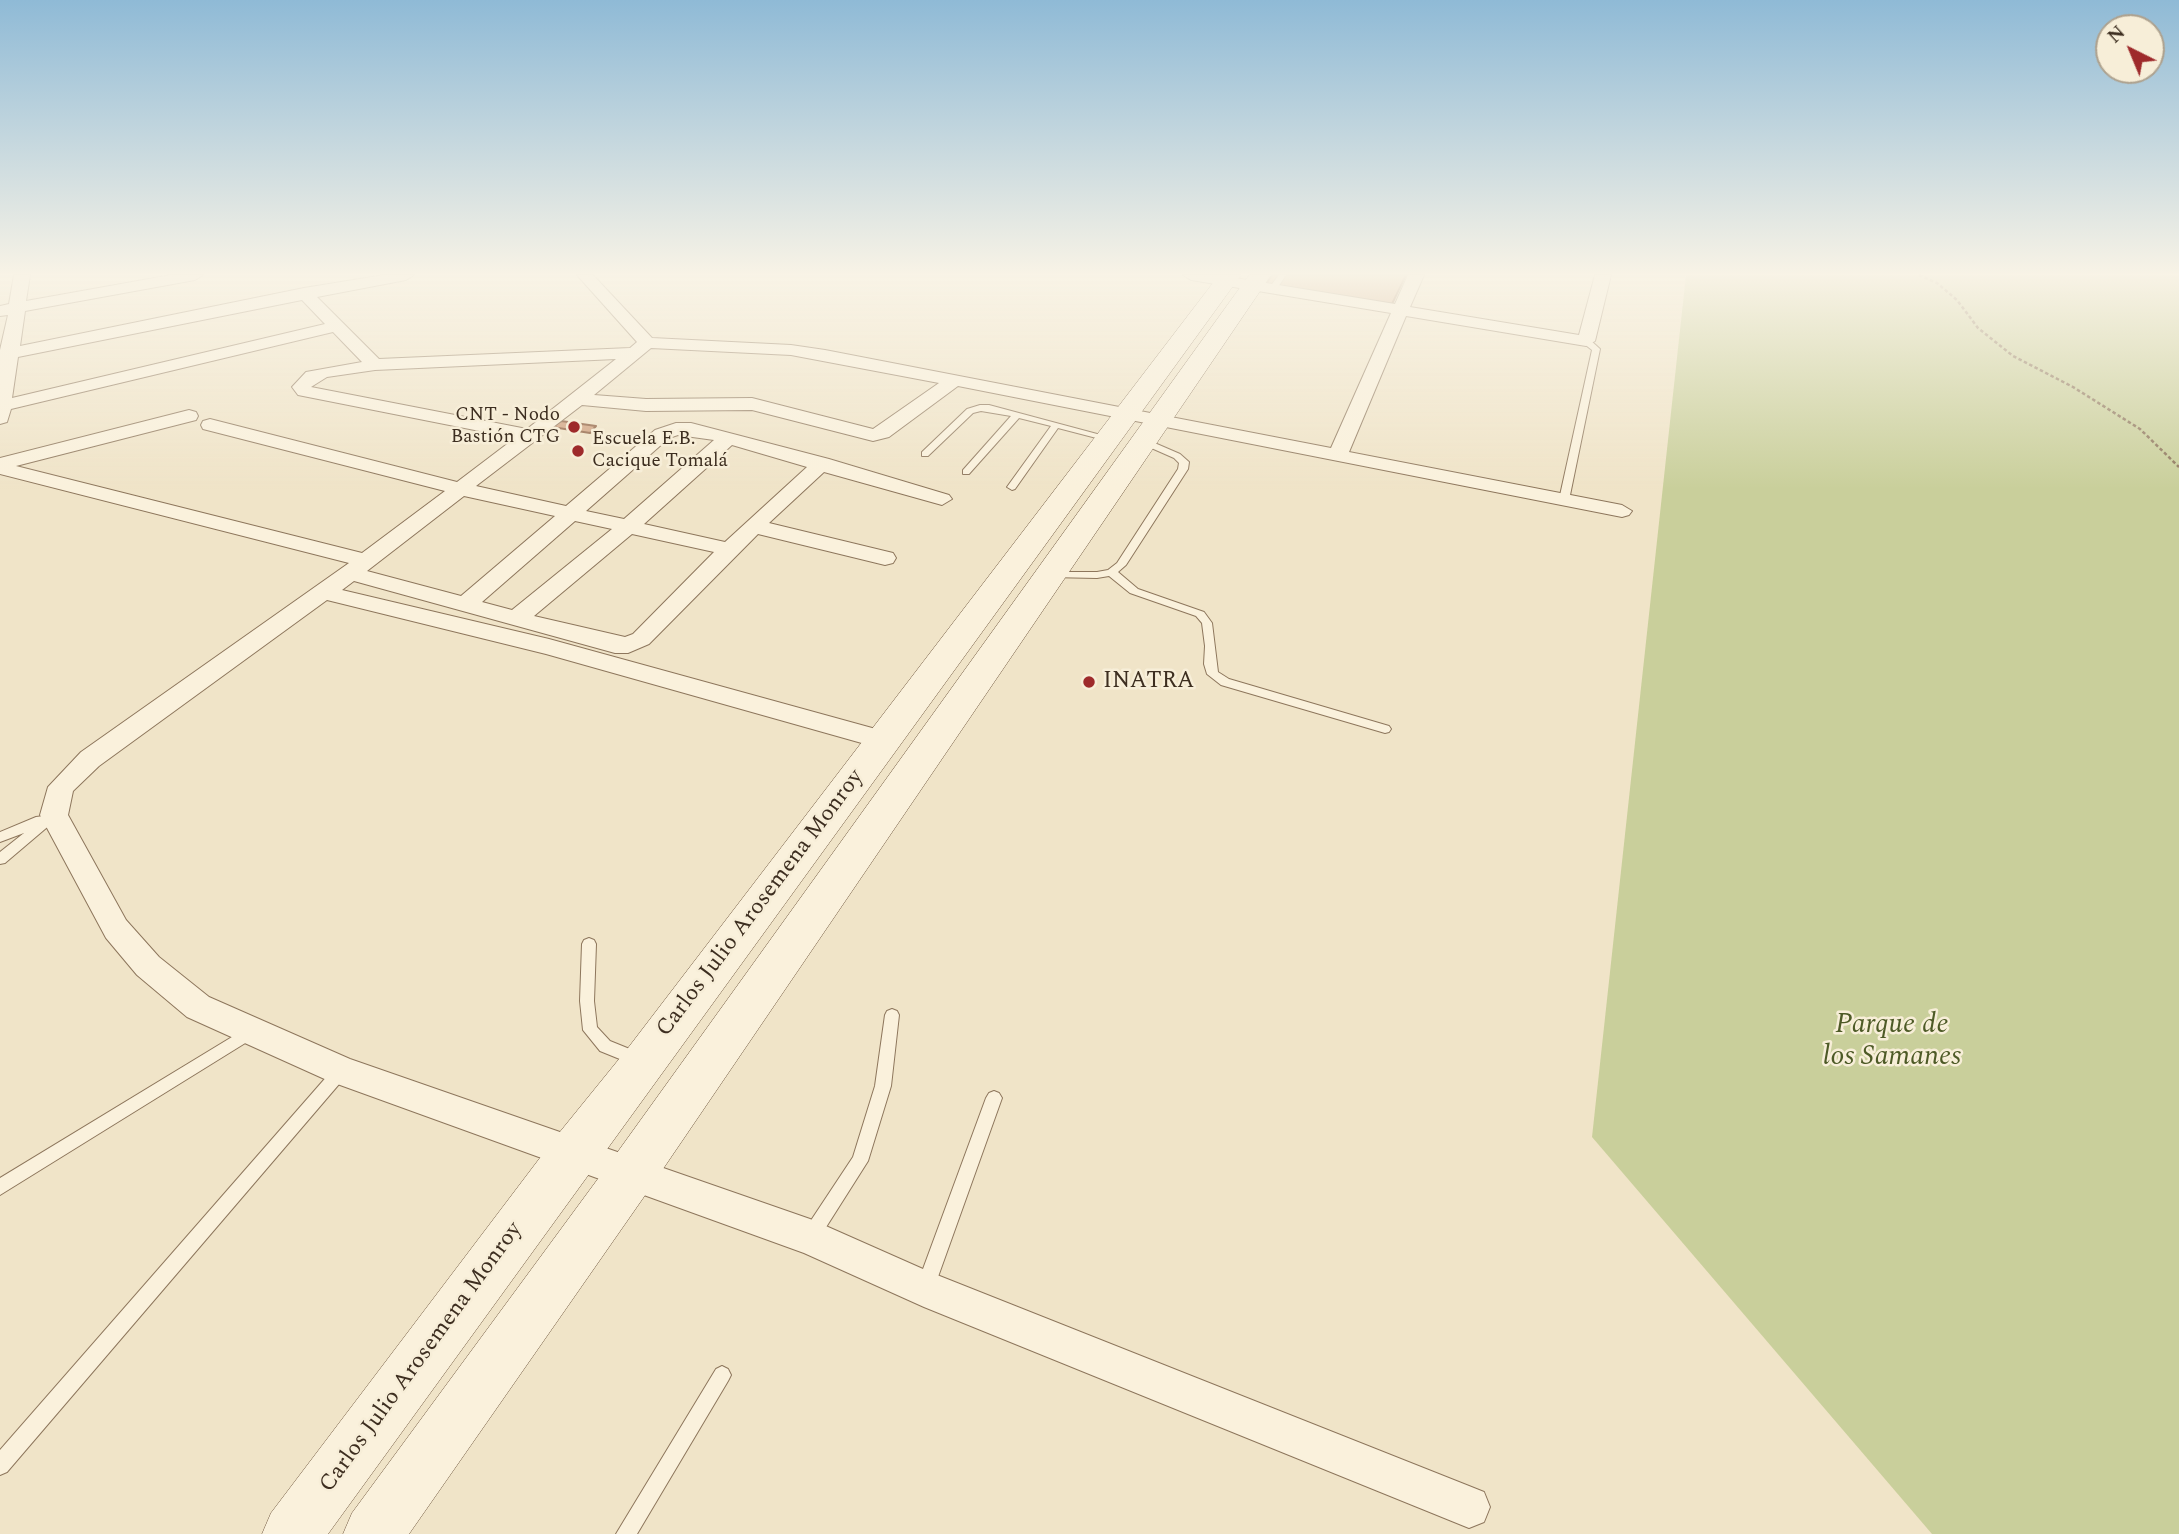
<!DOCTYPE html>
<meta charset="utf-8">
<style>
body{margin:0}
#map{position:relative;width:2179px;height:1534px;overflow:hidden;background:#f0e4c8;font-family:Spectral,serif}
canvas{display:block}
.north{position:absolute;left:2095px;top:14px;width:70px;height:70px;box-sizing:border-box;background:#f7eed8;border:2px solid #ada18e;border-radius:50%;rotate:317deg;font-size:19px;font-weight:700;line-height:28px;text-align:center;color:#3d2e20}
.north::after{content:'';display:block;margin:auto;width:24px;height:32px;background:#9e2a2b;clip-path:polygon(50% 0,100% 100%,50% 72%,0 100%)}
</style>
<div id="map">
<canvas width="2179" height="1534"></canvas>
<div class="north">N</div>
</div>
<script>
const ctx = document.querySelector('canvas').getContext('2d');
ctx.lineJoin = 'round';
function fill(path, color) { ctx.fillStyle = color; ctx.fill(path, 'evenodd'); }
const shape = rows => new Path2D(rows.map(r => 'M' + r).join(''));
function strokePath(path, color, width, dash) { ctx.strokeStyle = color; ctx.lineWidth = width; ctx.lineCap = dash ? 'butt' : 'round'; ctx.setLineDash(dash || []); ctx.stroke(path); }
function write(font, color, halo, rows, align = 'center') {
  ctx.font = font + ' Spectral,serif'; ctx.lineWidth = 5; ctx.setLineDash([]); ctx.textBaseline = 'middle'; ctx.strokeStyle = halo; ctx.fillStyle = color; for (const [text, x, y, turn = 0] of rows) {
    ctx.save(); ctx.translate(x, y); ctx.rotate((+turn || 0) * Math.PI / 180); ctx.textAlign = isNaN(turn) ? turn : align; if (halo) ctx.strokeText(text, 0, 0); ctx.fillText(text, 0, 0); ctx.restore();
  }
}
const green = shape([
 [1686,275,2179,275,2179,1534,1932,1534,1592,1137]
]);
const building = shape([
 [1272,275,1406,275,1392,304,1266,284,1272,275],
 [561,421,596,426,590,433,552,427,561,421]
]);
const path = shape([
 [1919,275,1937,283,1957,300,1978,328,2013,356,2073,387,2140,429,2179,467]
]);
const lane = shape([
 [1279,275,1286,275,1276,290,1270,290,1269,288,1279,275],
 [1583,339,1589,339,1600,349,1569,500,1564,503,1559,500,1592,350,1583,343,1583,339],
 [980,405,989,405,1112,438,1108,441,1058,428,1015,489,1012,490,1007,487,1051,426,1019,418,969,474,963,474,963,470,1011,416,981,411,973,413,928,456,922,456,922,452,967,409,980,405],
 [1143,438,1180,454,1189,462,1188,469,1126,565,1118,572,1138,589,1204,612,1212,623,1218,672,1229,679,1389,726,1391,729,1389,732,1385,733,1221,685,1207,674,1204,664,1205,646,1202,623,1196,616,1130,593,1109,576,1097,578,1049,577,1048,575,1053,572,1097,572,1108,570,1117,563,1178,469,1179,463,1174,458,1140,443,1140,439,1143,438],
 [54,810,58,812,60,815,58,818,5,863,0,864,0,852,24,833,0,842,0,832,36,817,44,816,54,810],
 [589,938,594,940,596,944,594,1001,597,1027,610,1041,642,1054,645,1059,642,1064,637,1066,600,1051,583,1030,580,1001,582,944,584,940,589,938],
 [892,1009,897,1011,899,1015,891,1086,868,1161,816,1243,810,1245,804,1243,802,1237,804,1231,853,1157,875,1086,885,1015,887,1011,892,1009],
 [250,1026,255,1027,257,1032,255,1037,0,1195,0,1178,250,1026],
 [341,1064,346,1066,349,1071,346,1076,7,1472,0,1475,0,1450,336,1066,341,1064],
 [994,1091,999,1093,1002,1098,934,1288,931,1294,925,1297,919,1294,916,1288,986,1098,989,1093,994,1091],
 [722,1366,728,1369,731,1375,728,1381,637,1534,616,1534,716,1369,722,1366]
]);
const street = shape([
 [14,275,30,275,26,301,171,275,203,275,195,280,25,311,20,346,304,288,384,275,414,275,406,280,317,297,379,359,630,348,637,342,577,275,593,275,652,338,791,345,825,350,1331,448,1391,313,1191,280,1183,275,1217,275,1395,304,1408,275,1424,275,1410,307,1579,335,1595,275,1611,275,1595,341,1586,346,1406,316,1349,452,1622,505,1632,511,1629,515,1622,517,958,386,889,437,873,441,752,410,646,411,582,405,476,486,566,506,655,430,676,423,691,423,829,459,949,495,952,499,942,505,824,472,769,523,893,553,896,558,893,563,885,565,758,534,649,644,628,653,615,653,354,581,342,590,549,639,883,731,892,734,896,740,892,746,883,749,546,654,327,600,99,766,73,791,68,815,126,920,159,957,209,997,350,1059,810,1219,932,1273,1469,1486,1484,1492,1490,1507,1484,1522,1469,1528,924,1307,804,1253,329,1081,187,1017,137,975,106,938,40,815,48,787,81,752,349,563,0,474,0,458,189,410,196,412,198,416,196,420,16,466,362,553,445,491,203,429,201,425,203,421,210,419,457,482,515,438,298,395,292,387,306,372,362,362,333,332,11,409,7,422,0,424,0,350,8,315,0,316,0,306,9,304,14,275],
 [302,300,325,324,12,398,18,357,302,300],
 [651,348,791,355,939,383,873,429,752,398,646,399,594,395,651,348],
 [616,359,527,429,311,387,327,377,375,370,616,359],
 [678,435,714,440,624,519,586,511,669,438,678,435],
 [732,445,807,467,725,542,644,524,732,445],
 [464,496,555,516,461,596,367,571,464,496],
 [575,521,612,529,512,610,482,602,575,521],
 [632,534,714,552,633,634,625,637,534,616,632,534]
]);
const secondary = shape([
 [1219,275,1241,275,328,1534,262,1534,271,1513,555,1138,628,1048,1219,275],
 [1249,275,1271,275,648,1191,409,1534,343,1534,352,1513,614,1157,1249,275]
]);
const markers = [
 [574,427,7,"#9e2a2b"],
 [578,451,7,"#9e2a2b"],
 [1089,682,7,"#9e2a2b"]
];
const farPoinames = [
 ["CNT - Nodo",560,416],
 ["Bastión CTG",560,438],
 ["Escuela E.B.",592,440,"left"],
 ["Cacique Tomalá",592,462,"left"]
];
const poiNames = [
 ["INATRA",1103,682]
];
const streetNames = [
 ["Carlos Julio Arosemena Monroy",761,904,-53],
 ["Carlos Julio Arosemena Monroy",422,1358,-54]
];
const nearParknames = [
 ["Parque de",1892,1027],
 ["los Samanes",1892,1059]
];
fill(green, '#c9cf9b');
fill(building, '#cf9f7d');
strokePath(building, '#8d5f41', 2);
strokePath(lane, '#8d765c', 2);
strokePath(street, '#8d765c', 2);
strokePath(secondary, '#6f573f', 1);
strokePath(path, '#8d765c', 2.5, [3.5, 2.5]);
fill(lane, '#faf1dc');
fill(street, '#faf1dc');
fill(secondary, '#faf1dc');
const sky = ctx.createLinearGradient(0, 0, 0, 489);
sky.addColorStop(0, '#8fbad6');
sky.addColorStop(0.56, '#f8f3e6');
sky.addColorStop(1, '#f8f3e600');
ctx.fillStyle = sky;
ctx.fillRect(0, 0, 2179, 489);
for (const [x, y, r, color] of markers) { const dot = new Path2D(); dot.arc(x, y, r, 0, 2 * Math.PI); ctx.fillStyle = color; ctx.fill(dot); strokePath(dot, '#f7eed8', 2.5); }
write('19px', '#3d2e20', '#f7eed8', farPoinames, 'right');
write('23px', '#3d2e20', '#f7eed8', poiNames, 'left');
write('23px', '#3d2e20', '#f7eed8', streetNames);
write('italic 28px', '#4d5a26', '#f7eed8', nearParknames);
</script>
